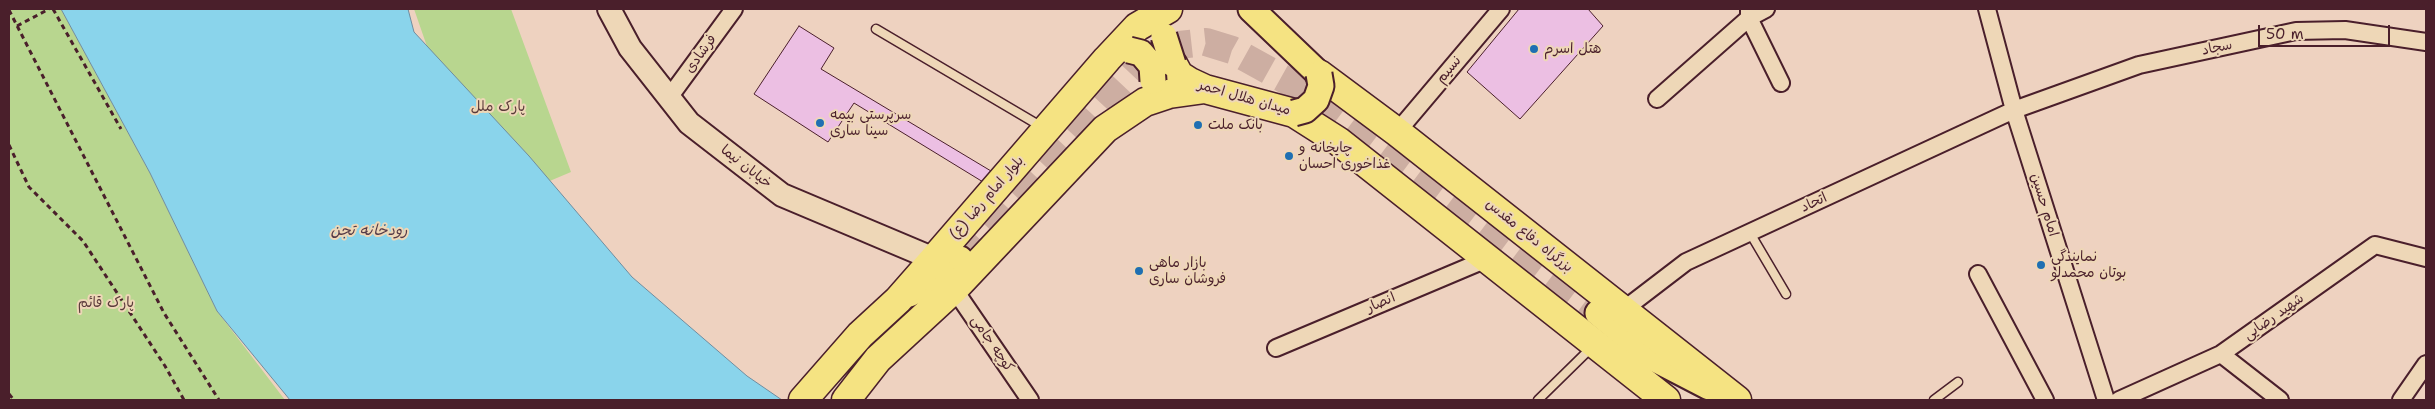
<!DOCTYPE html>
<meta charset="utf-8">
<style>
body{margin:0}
#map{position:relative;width:2435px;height:409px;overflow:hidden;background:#eed2c0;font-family:"Shantell Sans",sans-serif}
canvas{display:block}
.frame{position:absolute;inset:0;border:10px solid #4a1f2b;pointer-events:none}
.scale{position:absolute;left:2258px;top:25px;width:132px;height:22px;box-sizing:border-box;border:2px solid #4a1f2b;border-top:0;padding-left:6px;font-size:15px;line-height:18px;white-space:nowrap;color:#4a1f2b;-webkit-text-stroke:4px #eed7b7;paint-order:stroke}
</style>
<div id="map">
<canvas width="2435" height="409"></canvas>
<div class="frame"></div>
<div class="scale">50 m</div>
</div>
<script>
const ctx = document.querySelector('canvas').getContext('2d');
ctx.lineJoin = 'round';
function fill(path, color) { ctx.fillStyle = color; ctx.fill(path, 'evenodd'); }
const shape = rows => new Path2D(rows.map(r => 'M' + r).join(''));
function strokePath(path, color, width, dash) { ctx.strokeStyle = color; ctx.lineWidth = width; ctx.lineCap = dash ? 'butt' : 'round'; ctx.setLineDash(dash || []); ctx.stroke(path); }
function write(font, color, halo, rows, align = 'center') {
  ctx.font = font + ' "Shantell Sans","Playpen Sans Arabic",sans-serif'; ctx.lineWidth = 4; ctx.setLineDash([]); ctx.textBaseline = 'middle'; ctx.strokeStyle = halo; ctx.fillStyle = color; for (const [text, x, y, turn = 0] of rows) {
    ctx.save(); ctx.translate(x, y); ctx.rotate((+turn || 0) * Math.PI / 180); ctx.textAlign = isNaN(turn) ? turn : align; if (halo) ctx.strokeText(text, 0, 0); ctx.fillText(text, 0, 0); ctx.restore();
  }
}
const green = shape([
 [9,9,61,9,150,173,217,311,285,400,9,400],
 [414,9,511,9,571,172,507,199,456,130]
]);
const water = shape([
 [61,9,408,9,414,32,529,156,632,277,747,376,782,400,290,400,217,311,150,173,61,9]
]);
const building = shape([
 [1519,9,1588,9,1603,26,1520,119,1467,72,1519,9],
 [799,26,834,48,821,69,996,174,988,185,854,103,828,142,754,94,799,26]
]);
const highwayTunnel = shape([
 [960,259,1150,55,1179,45,1206,42,1232,50,1291,83,1598,313]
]);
const path = shape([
 [53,9,121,129],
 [9,10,164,313,219,400],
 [17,26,49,9],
 [9,145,29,187,83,241,165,366,184,400],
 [9,394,14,400]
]);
const lane = shape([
 [876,29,1042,127],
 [1750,233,1786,294],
 [1538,400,1592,347],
 [1934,400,1958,382]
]);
const street = shape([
 [1749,9,1749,18,1781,83],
 [1987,9,2014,110,2106,400],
 [668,99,734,9],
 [1657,99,1749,18,1766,9],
 [1397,132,1501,9],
 [1978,274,2045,400],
 [954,289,1030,400],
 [1622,311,1686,262,2014,110,2139,65,2296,31,2345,30,2426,42],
 [1276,348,1487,259],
 [2221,354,2280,400],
 [2119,400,2221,354,2375,245,2426,258],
 [2401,400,2426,364]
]);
const secondary = shape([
 [609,9,630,48,689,123,782,195,934,259]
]);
const primary = shape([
 [1251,9,1319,74],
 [909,294,921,288,960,259],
 [1598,313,1651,357,1709,387]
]);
const highway = shape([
 [1173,64,1179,75,1190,82,1205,89,1294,113,1338,141,1666,400],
 [1319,74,1397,132,1737,400],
 [803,400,860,335,898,300,934,259,1107,59,1137,27,1168,9],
 [846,400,878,359,954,289,1105,129,1145,102,1169,94,1205,89]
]);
const primaryBridge = shape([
 [1164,36,1173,64],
 [1129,50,1141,53,1152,66,1153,81],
 [1294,113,1305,110,1316,100,1321,86,1319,74]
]);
const markers = [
 [1534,49,5,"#1f6fb2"],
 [820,123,5,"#1f6fb2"],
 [1198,125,5,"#1f6fb2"],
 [1289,156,5,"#1f6fb2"],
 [2041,265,5,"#1f6fb2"],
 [1139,271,5,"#1f6fb2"]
];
const streetNames = [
 ["سجاد",2217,48,-12],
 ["فرشادی",701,54,-54],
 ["نسیم",1449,70,-50],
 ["میدان هلال احمر",1244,98,16],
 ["خیابان نیما",746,167,38],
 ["بلوار امام رضا (ع)",987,198,-49],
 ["اتحاد",1814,203,-25],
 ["امام حسین",2044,205,73],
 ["بزرگراه دفاع مقدس",1529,236,39],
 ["انصار",1381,303,-23],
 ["شهید رضایی",2274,317,-35],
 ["کوچه جامی",992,344,56]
];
const poiNames = [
 ["هتل اسرم",1544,49],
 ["سرپرستی بیمه",830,115],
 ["سینا ساری",830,131],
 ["بانک ملت",1208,125],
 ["چایخانه و",1299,148],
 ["غذاخوری احسان",1299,164],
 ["نمایندگی",2051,257],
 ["بوتان محمدلو",2051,273],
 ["بازار ماهی",1149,263],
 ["فروشان ساری",1149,279]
];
const parkNames = [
 ["پارک ملل",498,107],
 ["پارک قائم",106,303]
];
const waterNames = [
 ["رودخانه تجن",369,231]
];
fill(green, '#b8d68f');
fill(water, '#8ad4eb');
strokePath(water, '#708c9e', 1);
fill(building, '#ecbfe3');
strokePath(building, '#4a1f2b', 1);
strokePath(highwayTunnel, '#cdaea2', 28, [28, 14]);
strokePath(lane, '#4a1f2b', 11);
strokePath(street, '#4a1f2b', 20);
strokePath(secondary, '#4a1f2b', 26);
strokePath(primary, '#4a1f2b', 29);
strokePath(highway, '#4a1f2b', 31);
strokePath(path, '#4a1f2b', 3, [5, 4]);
strokePath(lane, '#eed7b7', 8);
strokePath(street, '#eed7b7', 16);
strokePath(secondary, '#eed7b7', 22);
strokePath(primary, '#f5e382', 25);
strokePath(highway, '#f5e382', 28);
strokePath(primaryBridge, '#4a1f2b', 29, []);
strokePath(primaryBridge, '#f5e382', 25);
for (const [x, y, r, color] of markers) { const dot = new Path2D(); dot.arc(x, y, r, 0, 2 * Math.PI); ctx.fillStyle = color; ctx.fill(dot); strokePath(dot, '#eed7b7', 2); }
write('14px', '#4a1f2b', '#eed7b7', streetNames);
write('14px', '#4a1f2b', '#eed7b7', poiNames, 'left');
write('14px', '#5a3a3a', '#eed7b7', parkNames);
write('italic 15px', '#543a48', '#eed7b7', waterNames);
</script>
